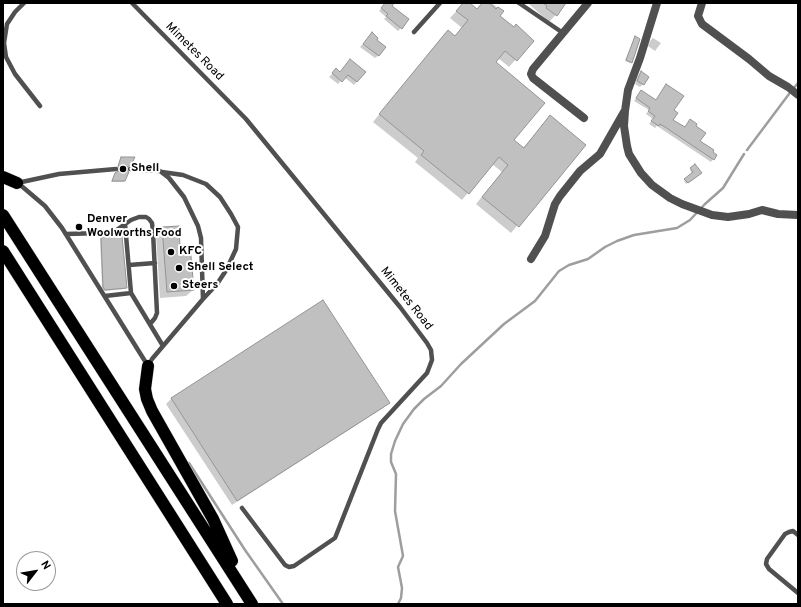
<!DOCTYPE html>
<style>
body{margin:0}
#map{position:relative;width:801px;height:607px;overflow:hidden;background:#fff;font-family:Overpass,sans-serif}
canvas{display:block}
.frame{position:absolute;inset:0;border:4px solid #000;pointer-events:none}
.north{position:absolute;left:16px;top:551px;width:40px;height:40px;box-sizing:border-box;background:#fff;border:1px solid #999;border-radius:50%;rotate:59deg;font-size:11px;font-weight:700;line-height:16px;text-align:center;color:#000}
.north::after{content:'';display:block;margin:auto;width:14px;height:18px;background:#000;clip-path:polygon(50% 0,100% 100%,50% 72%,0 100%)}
</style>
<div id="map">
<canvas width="801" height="607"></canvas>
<div class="frame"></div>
<div class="north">N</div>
</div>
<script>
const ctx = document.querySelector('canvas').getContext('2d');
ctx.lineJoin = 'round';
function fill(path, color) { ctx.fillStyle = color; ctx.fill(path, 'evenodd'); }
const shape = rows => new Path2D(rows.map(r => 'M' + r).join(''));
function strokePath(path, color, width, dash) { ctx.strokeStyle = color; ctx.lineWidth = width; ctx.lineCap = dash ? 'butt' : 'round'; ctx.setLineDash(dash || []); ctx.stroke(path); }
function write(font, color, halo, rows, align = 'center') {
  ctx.font = font + ' Overpass,sans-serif'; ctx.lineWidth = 4; ctx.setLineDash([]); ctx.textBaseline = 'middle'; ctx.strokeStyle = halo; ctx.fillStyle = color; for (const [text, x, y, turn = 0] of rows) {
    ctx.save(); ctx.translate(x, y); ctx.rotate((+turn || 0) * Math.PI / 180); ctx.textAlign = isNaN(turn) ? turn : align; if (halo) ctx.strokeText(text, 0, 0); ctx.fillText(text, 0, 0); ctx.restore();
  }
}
const shadow = shape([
 [386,3,388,3,401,28,398,31,384,19,386,17,379,11],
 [464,3,468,3,476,10,483,3,494,3,493,4,502,11,499,16,532,41,509,67,498,58,494,63,513,140,523,148,550,117,584,145,511,233,476,204,502,172,492,164,462,200,415,162,418,158,373,122,441,38,448,31,454,37,462,28,450,18],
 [528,3,564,3,561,9,549,22],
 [369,37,375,40,379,55,375,58,360,47],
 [653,38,661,43,655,51,648,46,650,41],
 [634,39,631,62,630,63,625,61],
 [364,72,354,85,344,77,338,84,329,77,333,73],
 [641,72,643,84,640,87,635,84,638,76],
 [664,88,672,111,672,120,711,152,713,159,711,162,657,126,655,128,649,124,653,119,646,114,649,110,634,101,639,94,655,101],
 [122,158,130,165,126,168,125,181,123,182,111,182,114,175,119,172,117,168],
 [695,166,700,173,686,184,684,181,692,174,690,170],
 [163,228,179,247,193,290,186,296,160,298,156,235],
 [101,238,126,288,124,289,104,291,102,288,100,239],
 [323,301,388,403,383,408,232,505,166,404,171,399]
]);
const stream = shape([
 [793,89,798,83],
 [747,150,789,94],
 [186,463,189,463,245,550,283,604],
 [398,604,401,598,402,588,398,567,403,556,395,511,396,474,391,462,391,454,395,441,403,424,414,409,424,399,441,386,461,364,504,324,535,301,559,271,569,265,588,259,605,247,617,241,634,235,677,228,690,220,705,204,723,188,744,154]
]);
const building = shape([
 [385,3,394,3,392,6,409,19,402,29,386,16,388,14,381,8,385,3],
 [463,3,470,3,477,9,482,3,489,3,496,9,498,7,504,11,500,16,514,27,516,24,534,41,517,61,505,51,496,62,545,103,514,140,524,148,550,115,586,145,519,227,482,197,508,165,499,157,469,194,421,155,424,151,379,114,448,30,455,36,468,20,456,11,463,3],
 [543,3,566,3,557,16,546,8,547,6,543,3],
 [372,32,378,38,377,40,386,47,379,56,363,44,372,32],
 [635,36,640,39,632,63,626,60,635,36],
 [350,59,366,72,357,82,348,75,342,82,332,73,336,68,340,72,350,59],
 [641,71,649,77,644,85,637,81,641,71],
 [666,84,684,96,674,110,678,113,673,120,685,127,690,119,697,124,696,126,706,133,700,141,714,150,713,152,717,155,714,160,665,127,660,124,659,126,651,121,655,116,648,111,650,108,636,98,641,90,656,100,666,84],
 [121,157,135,157,131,165,127,167,127,170,129,172,125,181,112,181,115,173,120,170,118,166,121,157],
 [695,164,702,173,688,183,684,179,693,172,690,168,695,164],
 [179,226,180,246,190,245,194,290,167,292,162,227,179,226],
 [122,236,127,288,105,290,103,287,101,237,122,236],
 [323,300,390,403,237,501,171,398,323,300]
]);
const lane = shape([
 [24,3,15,12,7,24,4,43,6,57,15,74,40,106],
 [132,3,246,119,400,307,427,343,431,350,432,360,427,373,381,423,378,429,335,538,294,566,289,567,285,565,242,508],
 [519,3,563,33],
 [414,32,440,3],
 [130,169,160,171,169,178,184,197,198,226,201,238,203,299,152,359,148,366],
 [162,172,183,175,206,184,220,197,231,214,238,227,236,249,230,262,225,272,217,284,203,299],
 [17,183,59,174,116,169],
 [18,183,45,206,62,228,148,366],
 [125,224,131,293,163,346],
 [66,234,102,233,115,231,131,220,139,217,146,217,149,219,152,223,153,232,157,313,155,318,150,324],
 [129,265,155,263],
 [105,296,131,293],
 [798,535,793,531,789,532,785,534,767,559,766,564,769,569,798,593]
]);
const street = shape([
 [657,3,640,58,628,90,625,111,624,126,627,146,629,154,641,173,652,185,670,198,682,204,712,215,728,217,749,214,762,210,778,214,798,215],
 [702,3,698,16,702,24,749,59,769,76,788,87,798,95],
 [584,118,533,78,531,74,533,69,588,3],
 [531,259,545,236,555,204,560,196,580,171,600,154,624,112]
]);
const highway = shape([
 [3,177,17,183],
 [3,215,252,604],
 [3,251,227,604],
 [148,366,145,389,147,399,152,411,213,519,232,561]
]);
const markers = [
 [123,169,4,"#000"],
 [79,227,4,"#000"],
 [171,252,4,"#000"],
 [179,268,4,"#000"],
 [174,286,4,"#000"]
];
const streetNames = [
 ["Mimetes Road",194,52,45],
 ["Mimetes Road",406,299,52]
];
const poiNames = [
 ["Shell",131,169],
 ["Denver",87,220],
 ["Woolworths Food",87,234],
 ["KFC",179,252],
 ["Shell Select",187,268],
 ["Steers",182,286]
];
fill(shadow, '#0003');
strokePath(stream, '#9e9e9e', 2.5);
fill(building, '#c0c0c0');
strokePath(building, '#949494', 1);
strokePath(highway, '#dbdbdb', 13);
strokePath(lane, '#505050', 4.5);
strokePath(street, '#505050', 8);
strokePath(highway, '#000', 12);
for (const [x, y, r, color] of markers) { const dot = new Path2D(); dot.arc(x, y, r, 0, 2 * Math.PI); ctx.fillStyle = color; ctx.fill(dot); strokePath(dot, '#fff', 1.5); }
write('12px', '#000', '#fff', streetNames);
write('bold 12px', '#000', '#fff', poiNames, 'left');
</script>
